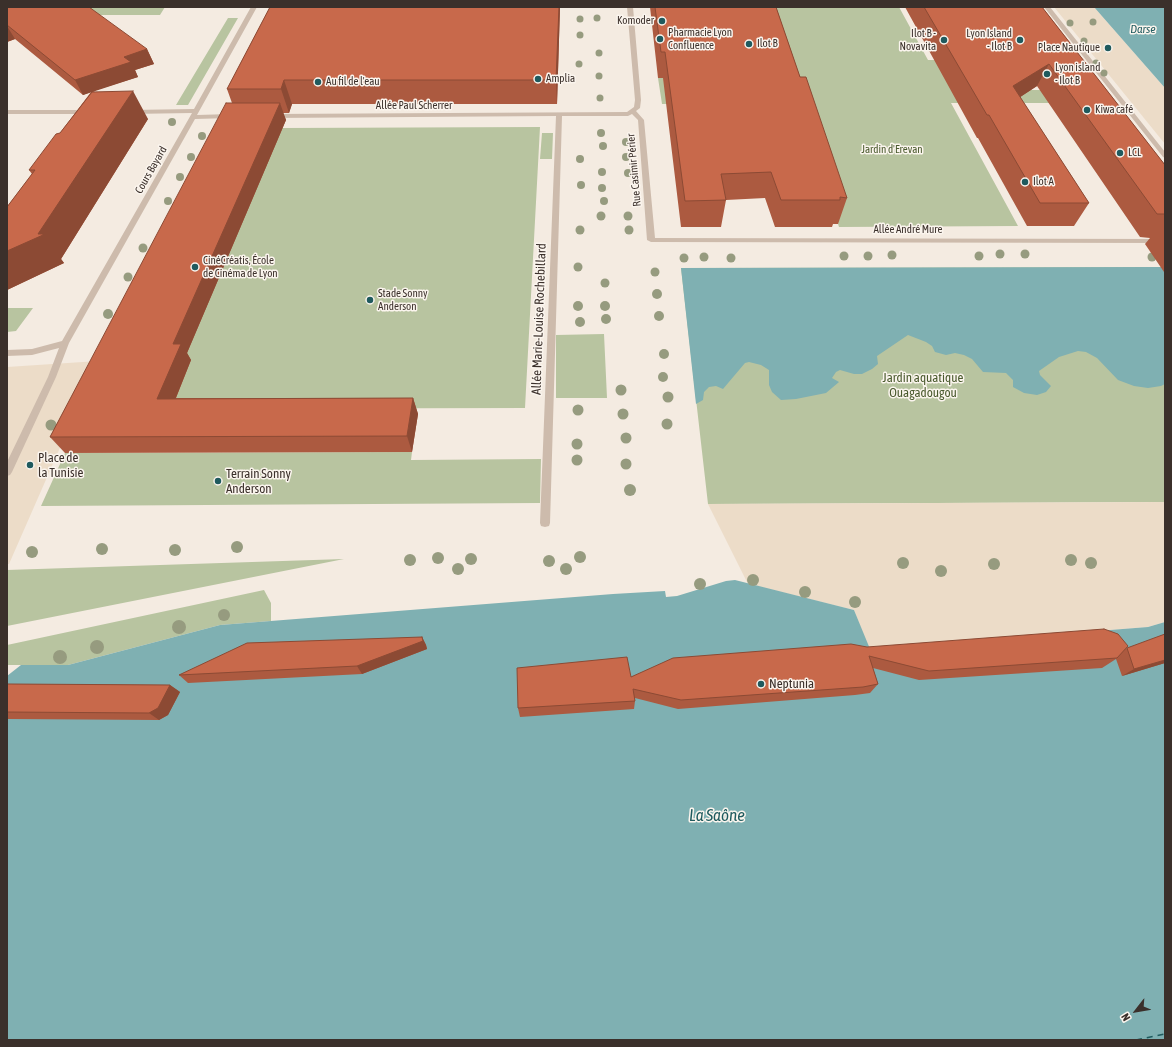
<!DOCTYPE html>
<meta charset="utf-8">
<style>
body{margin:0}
#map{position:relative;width:1172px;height:1047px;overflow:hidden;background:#f4ebe1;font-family:"Asap Condensed",sans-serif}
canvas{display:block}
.frame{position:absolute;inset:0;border:8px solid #3b302b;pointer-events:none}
.north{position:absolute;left:1116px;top:991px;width:40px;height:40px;-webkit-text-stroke:3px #fbf5ee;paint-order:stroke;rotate:239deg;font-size:11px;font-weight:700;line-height:16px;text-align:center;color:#3b302b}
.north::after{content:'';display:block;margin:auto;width:14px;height:18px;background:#3b302b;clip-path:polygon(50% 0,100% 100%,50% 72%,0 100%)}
</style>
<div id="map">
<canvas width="1172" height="1047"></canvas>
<div class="frame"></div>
<div class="north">N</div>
</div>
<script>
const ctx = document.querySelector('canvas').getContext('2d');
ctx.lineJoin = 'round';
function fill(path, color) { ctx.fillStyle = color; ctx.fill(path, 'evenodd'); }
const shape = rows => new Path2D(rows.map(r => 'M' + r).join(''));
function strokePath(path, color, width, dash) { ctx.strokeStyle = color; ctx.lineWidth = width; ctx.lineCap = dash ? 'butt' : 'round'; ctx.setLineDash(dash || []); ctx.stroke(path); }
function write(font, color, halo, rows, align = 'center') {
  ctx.font = font + ' "Asap Condensed",sans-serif'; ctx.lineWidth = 3; ctx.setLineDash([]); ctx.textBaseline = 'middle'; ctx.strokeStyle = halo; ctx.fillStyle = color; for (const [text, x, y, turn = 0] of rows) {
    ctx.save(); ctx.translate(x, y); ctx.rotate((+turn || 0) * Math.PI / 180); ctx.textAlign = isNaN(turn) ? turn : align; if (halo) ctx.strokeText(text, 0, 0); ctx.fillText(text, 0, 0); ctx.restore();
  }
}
const green = shape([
 [46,7,165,7,160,15,38,15],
 [769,7,899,7,928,60,987,60,1006,90,1051,90,1060,103,951,103,1018,226,839,227,800,103,662,104,658,78,791,78],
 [228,18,238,18,188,105,176,105],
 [540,127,525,408,88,409,282,128],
 [542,133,553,133,552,159,540,159],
 [1165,267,1165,502,708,504,681,268],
 [7,308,33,308,16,331,7,332],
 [604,334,607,398,556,398,556,335],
 [412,452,411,460,541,459,540,503,41,506,65,453],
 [344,559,7,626,7,570],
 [264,590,271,603,271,621,220,625,68,665,7,665,7,645]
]);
const plaza = shape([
 [1054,7,1094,7,1165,88,1165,144],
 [98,361,9,564,7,564,7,367],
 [1165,502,1165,622,1148,627,869,649,854,610,748,584,708,504]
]);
const water = shape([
 [1094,7,1165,7,1165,88],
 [1165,267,1165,384,1161,386,1148,388,1134,386,1118,380,1097,358,1086,352,1078,351,1059,357,1039,371,1040,375,1051,386,1046,392,1037,395,1024,393,1013,387,1013,380,1006,373,983,372,972,359,964,355,955,353,946,355,935,352,932,346,926,342,908,335,877,356,878,364,872,369,862,374,854,374,840,370,836,372,832,378,839,382,826,393,796,399,781,400,772,392,769,385,769,370,761,365,749,362,745,363,723,389,716,386,709,387,704,392,703,400,696,404,681,268],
 [735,580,854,610,870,649,1148,627,1165,622,1165,1040,7,1040,7,676,21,665,68,665,220,625,613,594,665,591,666,597,677,596,726,581]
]);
const ferry = shape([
 [1136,1040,1165,1034]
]);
const minor = shape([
 [251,7,257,7,197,115,231,114,234,116,231,118,195,119,69,343,56,377,12,472,10,475,7,476,7,462,48,377,59,348,32,355,7,356,7,350,32,349,62,341,192,113,130,114,127,112,130,110,194,109,251,7],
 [627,7,633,7,641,100,640,108,636,111,644,120,655,238,1165,239,1165,243,651,242,647,240,638,120,632,114,628,116,562,116,550,523,549,526,545,527,541,526,540,523,556,116,271,118,268,116,271,114,627,112,634,107,635,100,627,7],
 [1044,7,1050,7,1165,152,1165,158,1163,157,1044,7],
 [7,110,90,110,93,112,90,114,7,114,7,110]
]);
const trees = [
 [597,18,3.5],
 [580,19,3.5],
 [1093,22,3.5],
 [1070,23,3.5],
 [580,35,3.5],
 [1084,41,3.5],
 [599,53,3.5],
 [1096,63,3.5],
 [579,64,3.5],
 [1104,73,3.5],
 [599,76,3.5],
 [600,98,3.5],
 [172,122,4],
 [601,133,4],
 [202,136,4],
 [626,142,4],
 [603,146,4],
 [191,157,4],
 [626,157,4],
 [580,159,4],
 [602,172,4],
 [628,173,4],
 [180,177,4],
 [581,185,4],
 [602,188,4],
 [168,201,4],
 [604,201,4],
 [601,216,4.5],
 [628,216,4.5],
 [580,230,4.5],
 [629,230,4.5],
 [143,248,4.5],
 [1000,254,4.5],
 [1025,254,4.5],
 [892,255,4.5],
 [844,256,4.5],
 [868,256,4.5],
 [979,256,4.5],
 [704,257,4.5],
 [1152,257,4.5],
 [684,258,4.5],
 [731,258,4.5],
 [578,267,4.5],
 [655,272,4.5],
 [128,277,4.5],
 [605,283,4.5],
 [657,294,5],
 [578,306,5],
 [605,306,5],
 [108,314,5],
 [659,316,5],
 [606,319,5],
 [580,322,5],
 [664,354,5],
 [663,377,5],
 [621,390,5.5],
 [668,397,5.5],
 [578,410,5.5],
 [623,414,5.5],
 [667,424,5.5],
 [51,425,5.5],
 [626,438,5.5],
 [577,444,5.5],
 [577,460,5.5],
 [626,464,5.5],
 [630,490,6],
 [237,547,6],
 [102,549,6],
 [175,550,6],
 [32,552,6],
 [580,557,6],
 [438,558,6],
 [471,559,6],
 [410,560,6],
 [1071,560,6],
 [549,561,6],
 [903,563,6],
 [1091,563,6],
 [994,564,6],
 [458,569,6],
 [566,569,6],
 [941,571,6],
 [753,580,6],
 [700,584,6],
 [805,592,6],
 [855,602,6],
 [224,615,6],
 [179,627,7],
 [97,647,7],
 [60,657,7]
];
const wall = shape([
 [7,7,147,49,154,64,135,70,138,77,93,91,148,119,61,259,64,263,7,290,7,207,32,174,29,170,60,133,91,92,83,95,15,39,7,42],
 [270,7,560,7,557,104,292,104,289,113,283,113,286,120,187,353,191,360,176,398,413,398,418,414,412,452,65,453,50,437,232,103,227,89],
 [650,7,776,7,800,77,847,198,838,224,833,224,832,227,775,227,765,198,726,200,721,227,681,227,663,78,658,78],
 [905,7,1042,7,1165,165,1165,271,1164,272,1145,244,1150,238,1140,237,1037,86,1020,97,1089,203,1074,226,1027,226,978,138,977,138],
 [422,637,426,645,427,649,362,674,188,683,179,675],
 [867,647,1125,649,1127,648,1165,663,1122,676,1116,659,1102,668,919,680,873,668,878,684,870,693,855,695,678,709,635,698,635,701,634,709,520,717,518,708,631,677],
 [7,684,170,685,180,692,168,715,159,720,7,719]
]);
const shadedWall = shape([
 [559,7,560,7,557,104,556,80],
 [7,26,15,39,7,42],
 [147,49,154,64,135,70,138,77,83,95,75,80,124,57],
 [1049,64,1037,86,1002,109,1013,86],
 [284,80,292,104,289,113,281,89],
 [133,91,148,119,61,259,64,263,7,290,7,251],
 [280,103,286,120,187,353,191,360,169,415,157,399,173,344],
 [413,398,418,414,412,452,407,436],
 [422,637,426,645,427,649,362,674,357,666],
 [1165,660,1165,663,1122,676,1134,669],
 [170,685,180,692,168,715,159,720,149,713]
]);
const building = shape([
 [7,7,89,7,147,49,124,57,131,62,75,80,7,25,7,7],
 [270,7,559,7,556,80,284,80,281,89,227,89,270,7],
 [655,7,776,7,800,77,806,77,847,198,840,197,840,200,781,200,771,172,721,174,726,200,685,201,665,52,661,52,655,7],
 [924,7,1042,7,1165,165,1165,214,1157,214,1049,64,1013,86,1089,203,1040,203,989,115,987,115,924,7],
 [133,91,38,234,43,234,43,235,7,251,7,207,35,170,29,170,56,134,60,133,92,92,133,91],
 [226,103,280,103,173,344,181,344,157,399,413,398,407,436,50,437,226,103],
 [1104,629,1118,634,1128,646,1117,658,929,671,869,656,878,684,863,687,681,700,633,689,635,701,518,708,517,668,627,657,631,677,673,658,851,644,867,647,1104,629],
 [1165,634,1165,660,1134,669,1127,648,1165,634],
 [422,637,423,641,357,666,179,675,247,643,422,637],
 [7,684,170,685,158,708,149,713,7,712,7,684]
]);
const markers = [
 [662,21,4,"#1f5a5e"],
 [660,39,4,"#1f5a5e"],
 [944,40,4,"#1f5a5e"],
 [1020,40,4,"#1f5a5e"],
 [749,44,4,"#1f5a5e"],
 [1108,48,4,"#1f5a5e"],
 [1047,74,4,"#1f5a5e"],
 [538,79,4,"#1f5a5e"],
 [318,82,4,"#1f5a5e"],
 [1087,110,4,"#1f5a5e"],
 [1120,153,4,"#1f5a5e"],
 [1025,182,4,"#1f5a5e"],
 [195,267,4,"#1f5a5e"],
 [370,300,4,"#1f5a5e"],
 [30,465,4,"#1f5a5e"],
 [218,481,4,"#1f5a5e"],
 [761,684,4,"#1f5a5e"]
];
const farPoinames = [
 ["Komoder",654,21,"right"],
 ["Pharmacie Lyon",668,33],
 ["Confluence",668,46],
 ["Ilot B -",936,34,"right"],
 ["Novavita",936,47,"right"],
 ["Lyon Island",1012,34,"right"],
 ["- Ilot B",1012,47,"right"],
 ["Ilot B",757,44],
 ["Place Nautique",1100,48,"right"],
 ["Lyon island",1055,68],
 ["- Ilot B",1055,81],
 ["Amplia",546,79],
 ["Au fil de l'eau",326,82],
 ["Kiwa café",1095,110],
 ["LCL",1128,153],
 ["Ilot A",1033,182],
 ["CinéCréatis, École",203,261],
 ["de Cinéma de Lyon",203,274],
 ["Stade Sonny",378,294],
 ["Anderson",378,307]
];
const farStreetnames = [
 ["Allée Paul Scherrer",414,106],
 ["Cours Bayard",151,170,-60],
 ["Rue Casimir Périer",634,170,-95],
 ["Allée André Mure",908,230]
];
const farParknames = [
 ["Jardin d'Erevan",892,150]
];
const farWaternames = [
 ["Darse",1143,29]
];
const streetNames = [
 ["Allée Marie-Louise Rochebillard",539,319,-88]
];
const parkNames = [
 ["Jardin aquatique",923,378],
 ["Ouagadougou",923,393]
];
const poiNames = [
 ["Place de",38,458],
 ["la Tunisie",38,473],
 ["Terrain Sonny",226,474],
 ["Anderson",226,489],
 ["Neptunia",769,684]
];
const nearWaternames = [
 ["La Saône",717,816]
];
fill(green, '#b8c4a0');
fill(plaza, '#ecdcc8');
fill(water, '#7fb0b2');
strokePath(ferry, '#1f5a5e', 1.5, [6, 5]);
fill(minor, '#cdbbac');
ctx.fillStyle = '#969b7f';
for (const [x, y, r] of trees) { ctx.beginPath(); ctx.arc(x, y, r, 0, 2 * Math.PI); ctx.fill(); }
fill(wall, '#ac5a40');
fill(shadedWall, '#8c4a34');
fill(building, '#c8694b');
strokePath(building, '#8c4a34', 1);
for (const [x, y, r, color] of markers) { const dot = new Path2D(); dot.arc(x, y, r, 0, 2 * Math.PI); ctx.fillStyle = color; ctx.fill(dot); strokePath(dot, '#fbf5ee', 1.5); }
write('11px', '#3b302b', '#fbf5ee', farPoinames, 'left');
write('11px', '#3b302b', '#fbf5ee', farStreetnames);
write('11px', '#4a5a2e', '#fbf5ee', farParknames);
write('italic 12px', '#1f5a5e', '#fbf5ee', farWaternames);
write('13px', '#3b302b', '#fbf5ee', streetNames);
write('13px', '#4a5a2e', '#fbf5ee', parkNames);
write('13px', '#3b302b', '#fbf5ee', poiNames, 'left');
write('italic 17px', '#1f5a5e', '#fbf5ee', nearWaternames);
</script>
